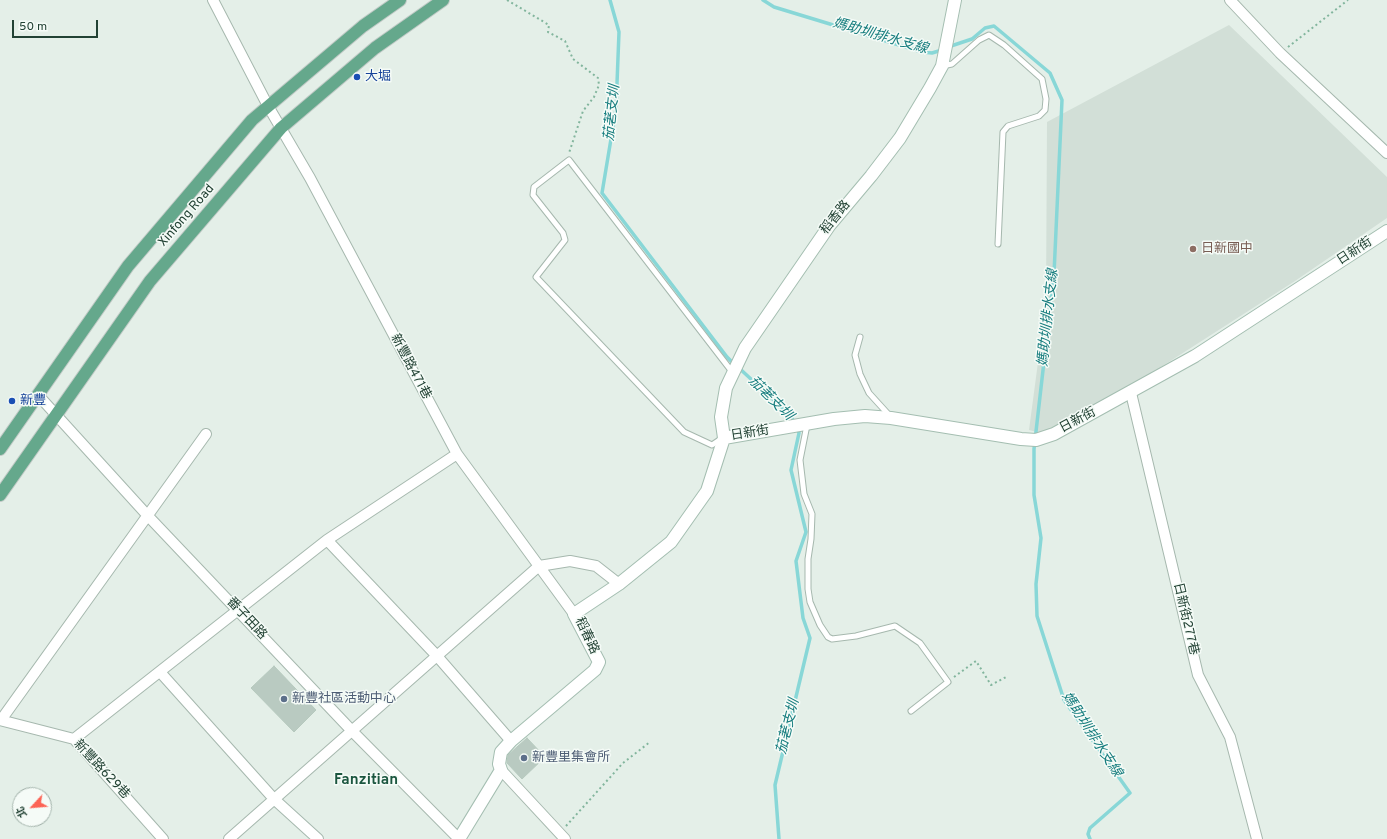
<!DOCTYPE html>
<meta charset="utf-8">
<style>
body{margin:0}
#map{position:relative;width:1387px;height:839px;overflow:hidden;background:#e4efe8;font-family:Overpass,"Noto Sans TC",sans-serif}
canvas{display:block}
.north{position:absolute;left:12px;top:787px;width:40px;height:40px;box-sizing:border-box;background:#f5fbf7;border:1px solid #a1b1a9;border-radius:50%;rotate:244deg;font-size:11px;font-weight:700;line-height:16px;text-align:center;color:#224234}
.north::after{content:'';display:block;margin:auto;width:14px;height:18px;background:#fc6355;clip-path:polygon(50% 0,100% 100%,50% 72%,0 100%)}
.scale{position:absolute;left:12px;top:20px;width:86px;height:18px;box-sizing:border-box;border:2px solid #224234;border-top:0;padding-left:5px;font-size:12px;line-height:14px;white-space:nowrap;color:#224234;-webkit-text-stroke:3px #f5fbf7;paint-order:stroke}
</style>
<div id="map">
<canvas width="1387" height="839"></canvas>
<div class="north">北</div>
<div class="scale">50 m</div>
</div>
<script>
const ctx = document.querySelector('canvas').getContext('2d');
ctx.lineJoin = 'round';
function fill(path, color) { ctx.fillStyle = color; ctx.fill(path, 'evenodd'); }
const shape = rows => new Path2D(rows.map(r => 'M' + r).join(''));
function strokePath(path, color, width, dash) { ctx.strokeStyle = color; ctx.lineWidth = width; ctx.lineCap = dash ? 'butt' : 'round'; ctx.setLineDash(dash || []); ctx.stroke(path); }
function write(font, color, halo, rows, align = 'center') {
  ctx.font = font + ' Overpass,"Noto Sans TC",sans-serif'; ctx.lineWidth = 3; ctx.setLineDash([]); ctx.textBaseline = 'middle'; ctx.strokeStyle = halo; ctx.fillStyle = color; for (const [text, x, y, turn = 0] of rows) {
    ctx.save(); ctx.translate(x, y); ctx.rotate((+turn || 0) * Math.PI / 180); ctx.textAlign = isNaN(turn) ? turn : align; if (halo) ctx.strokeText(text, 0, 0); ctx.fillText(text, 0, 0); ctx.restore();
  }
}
const built = shape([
 [1229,25,1387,177,1387,218,1295,281,1133,385,1041,433,1029,430,1046,302,1047,122]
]);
const stream = shape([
 [610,0,619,32,616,109,602,193,727,357,734,364],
 [763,0,774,7,922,52,932,53,942,50],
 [948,47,972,39,985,28,994,26,1050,73,1062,100,1054,274,1034,449,1034,495,1041,538,1036,584,1037,616,1064,700,1130,793,1090,828,1088,834,1090,839],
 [739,368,791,416,799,433,791,470,806,532,796,561,803,618,810,638,775,785,779,839]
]);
const building = shape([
 [274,666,316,710,294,732,251,688,274,666],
 [527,738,545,757,522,779,507,763,508,755,527,738]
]);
const path = shape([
 [507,0,549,25,548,32,565,41,573,59,598,78,599,85,594,97,583,111,569,153],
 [1288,47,1348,0],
 [954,677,976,661,991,685,1008,676],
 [566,826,623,763,650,742]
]);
const lane = shape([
 [942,66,952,64,979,40,989,35,1004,45,1042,79,1046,99,1045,110,1039,116,1008,126,1003,132,998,244],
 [860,337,855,355,860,374,869,393,889,415],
 [807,425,800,460,804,494,812,514,811,539,808,559,808,589,810,602,820,625,828,637,832,639,856,636,895,626,920,643,948,682,911,711],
 [721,439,712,445,684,432,536,277,565,240,563,233,533,195,534,187,569,160,733,373]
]);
const street = shape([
 [213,0,268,106,310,178,457,454,574,614],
 [1230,0,1280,53,1387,153],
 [1131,393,1198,675,1230,737,1257,839],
 [38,395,148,516,353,732,459,839],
 [327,540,437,656,511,741],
 [160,672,274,799,318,839],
 [0,720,74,739,163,839],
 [1,720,206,434],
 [74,739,327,540,457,454],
 [501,770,565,839],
 [229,839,539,566,570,561,596,566,619,584]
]);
const secondary = shape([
 [724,438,834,419,865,416,891,418,1021,439,1036,440,1054,434,1195,356,1387,231],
 [459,839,501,770,499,764,501,752,511,741,595,670,599,662,574,614,619,584,671,542,707,491,724,438,721,417,726,388,745,348,829,226,871,176,900,138,930,88,942,66,955,0]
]);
const primary = shape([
 [0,449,128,266,252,120,363,26,400,0],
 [0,495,150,281,281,128,375,48,443,0]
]);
const markers = [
 [357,77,4,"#1a4fb4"],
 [1193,249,4,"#8d6e63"],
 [12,401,4,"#1a4fb4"],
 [284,699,4,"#5c6f8a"],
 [524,758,4,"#5c6f8a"]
];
const transitNames = [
 ["大堀",365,77],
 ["新豐",20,401]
];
const streetNames = [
 ["Xinfong Road",187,216,-49],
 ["稻香路",836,218,-51],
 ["日新街",1355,252,-33],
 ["新豐路471巷",410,367,62],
 ["日新街",1078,421,-28],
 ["日新街",750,434,-9],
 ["番子田路",246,619,47],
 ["日新街277巷",1185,619,77],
 ["稻春路",586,636,65],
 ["新豐路629巷",101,770,47]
];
const educationNames = [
 ["日新國中",1201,249]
];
const serviceNames = [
 ["新豐社區活動中心",292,699],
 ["新豐里集會所",532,758]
];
const waterNames = [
 ["媽助圳排水支線",880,37,16],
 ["茄荖支圳",613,113,-84],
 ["媽助圳排水支線",1049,318,-84],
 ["茄荖支圳",770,399,45],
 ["茄荖支圳",789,727,-76],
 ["媽助圳排水支線",1091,735,57]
];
const quarterNames = [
 ["Fanzitian",366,781]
];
fill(built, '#d2dfd7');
strokePath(stream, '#88d7d7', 3.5);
fill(building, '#b9cac1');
strokePath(building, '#b6c9be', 1);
strokePath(lane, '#a6b8ae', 7);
strokePath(street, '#a6b8ae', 12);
strokePath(secondary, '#a4beb1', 14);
strokePath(primary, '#c1cac6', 14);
strokePath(path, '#82b59d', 2, [2, 3]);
strokePath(lane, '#fff', 5);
strokePath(street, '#fff', 10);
strokePath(secondary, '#fff', 12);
strokePath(primary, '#65a88c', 12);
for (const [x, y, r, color] of markers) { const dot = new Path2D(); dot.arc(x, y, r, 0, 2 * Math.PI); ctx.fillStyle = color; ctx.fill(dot); strokePath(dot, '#f5fbf7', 1.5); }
write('13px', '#164399', '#f5fbf7', transitNames, 'left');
write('13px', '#224234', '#f5fbf7', streetNames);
write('13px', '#785e54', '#f5fbf7', educationNames, 'left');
write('13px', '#4e5e75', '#f5fbf7', serviceNames, 'left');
write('italic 14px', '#167d7e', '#f5fbf7', waterNames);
write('bold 15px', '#1b563f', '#f5fbf7', quarterNames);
</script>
